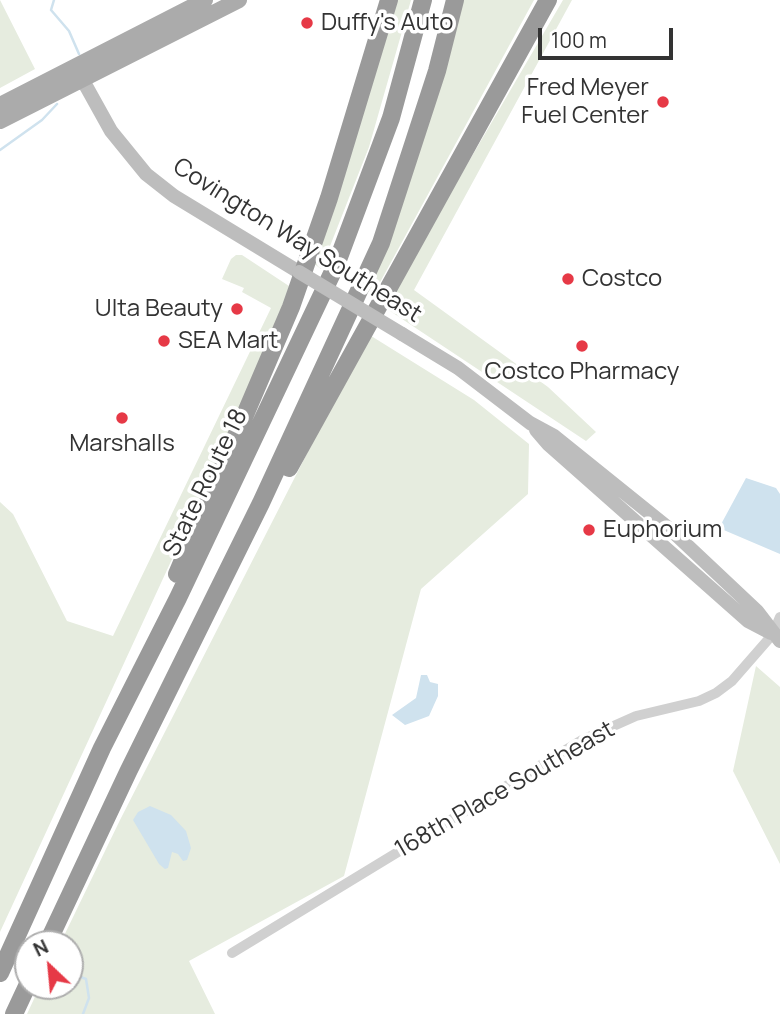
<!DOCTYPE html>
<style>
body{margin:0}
#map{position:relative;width:780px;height:1014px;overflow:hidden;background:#fff;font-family:Manrope,sans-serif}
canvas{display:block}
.north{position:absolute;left:14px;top:930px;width:70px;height:70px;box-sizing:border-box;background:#fff;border:2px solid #adadad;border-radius:50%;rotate:334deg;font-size:19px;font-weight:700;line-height:28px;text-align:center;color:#333}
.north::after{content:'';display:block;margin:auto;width:24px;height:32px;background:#e63946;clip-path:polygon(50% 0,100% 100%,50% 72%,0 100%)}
.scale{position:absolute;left:538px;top:28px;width:135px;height:32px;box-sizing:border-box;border:4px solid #333;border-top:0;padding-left:9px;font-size:21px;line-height:24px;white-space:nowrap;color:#333;-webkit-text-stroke:5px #fff;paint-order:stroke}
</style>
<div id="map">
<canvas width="780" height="1014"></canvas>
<div class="north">N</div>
<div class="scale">100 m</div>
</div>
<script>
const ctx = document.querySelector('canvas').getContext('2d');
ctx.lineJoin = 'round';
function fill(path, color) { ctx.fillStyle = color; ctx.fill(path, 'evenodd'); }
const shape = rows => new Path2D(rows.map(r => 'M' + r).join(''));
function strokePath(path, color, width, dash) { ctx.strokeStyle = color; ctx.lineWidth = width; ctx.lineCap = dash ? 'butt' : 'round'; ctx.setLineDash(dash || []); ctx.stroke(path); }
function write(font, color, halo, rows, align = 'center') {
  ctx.font = font + ' Manrope,sans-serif'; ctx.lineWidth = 7; ctx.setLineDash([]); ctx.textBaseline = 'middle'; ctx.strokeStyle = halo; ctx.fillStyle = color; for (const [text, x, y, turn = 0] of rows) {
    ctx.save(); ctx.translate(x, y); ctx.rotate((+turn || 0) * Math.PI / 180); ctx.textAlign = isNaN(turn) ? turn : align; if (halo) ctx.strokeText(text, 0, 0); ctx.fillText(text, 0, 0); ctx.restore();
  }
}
const green = shape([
 [0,0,35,69,0,88],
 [394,0,411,0,369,147,321,269,313,263],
 [462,0,534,0,372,297,365,294],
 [563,0,572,0,414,290,548,387,596,432,586,441,384,307],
 [236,255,242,255,289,286,268,351,0,932,0,502,13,514,67,621,113,636,271,308,242,292,244,288,222,279,231,259],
 [368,334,474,400,529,444,528,494,421,589,344,876,189,961,215,1014,27,1014,40,986,70,986,70,944,60,944,120,820],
 [756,666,780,687,780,864,733,771]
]);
const water = shape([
 [746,478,776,488,780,494,780,554,719,528],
 [421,675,427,675,430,682,438,684,438,696,429,716,405,725,392,715,416,698],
 [150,806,171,815,186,831,191,848,187,860,183,861,178,854,172,852,168,868,165,869,159,864,133,820,138,812]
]);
const stream = shape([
 [54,0,51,10,69,31,79,54],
 [0,150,42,120,57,104],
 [16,954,28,958],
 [70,973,86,979,89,998,83,1014]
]);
const street = shape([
 [232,953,582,740,636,716,699,701,716,693,732,681,773,634,780,617]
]);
const secondary = shape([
 [73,76,86,86,111,131,146,174,174,196,299,272],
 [402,334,458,368,530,423,554,436,672,531,757,611,780,641],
 [536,430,548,444,748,621,771,633]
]);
const primary = shape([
 [0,105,205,0],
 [0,121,239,0]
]);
const highway = shape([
 [289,468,548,0],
 [177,574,291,307,329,198,389,0],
 [47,944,128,772,261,503,381,243,437,71,455,0],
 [0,973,102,748,178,598,336,265,391,118,423,0],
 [14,1014,28,984]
]);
const secondaryBridge = shape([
 [299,272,402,334]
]);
const markers = [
 [307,23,7,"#e63946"],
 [663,102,7,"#e63946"],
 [568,279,7,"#e63946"],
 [237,309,7,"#e63946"],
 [164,341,7,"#e63946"],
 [582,346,7,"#e63946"],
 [122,418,7,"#e63946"],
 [589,530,7,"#e63946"]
];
const poiNames = [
 ["Duffy's Auto",321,23],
 ["Fred Meyer",649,88,"right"],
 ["Fuel Center",649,116,"right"],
 ["Costco",582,279],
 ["Ulta Beauty",223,309,"right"],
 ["SEA Mart",178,341],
 ["Costco Pharmacy",582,372,"center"],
 ["Marshalls",122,444,"center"],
 ["Euphorium",603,530]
];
const streetNames = [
 ["Covington Way Southeast",297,241,32],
 ["State Route 18",206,483,-64],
 ["168th Place Southeast",505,790,-30]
];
fill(green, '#e6ecdf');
fill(water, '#cfe2ee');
strokePath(stream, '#cfe2ee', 2.5);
strokePath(street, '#d0d0d0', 10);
strokePath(secondary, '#bdbdbd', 14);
strokePath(primary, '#ababab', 16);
strokePath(highway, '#9a9a9a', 18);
strokePath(secondaryBridge, '#bdbdbd', 14);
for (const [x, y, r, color] of markers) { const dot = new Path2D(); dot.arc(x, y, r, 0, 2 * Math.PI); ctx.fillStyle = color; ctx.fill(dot); strokePath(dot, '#fff', 2.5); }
write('24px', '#333', '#fff', poiNames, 'left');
write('24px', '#333', '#fff', streetNames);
</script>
